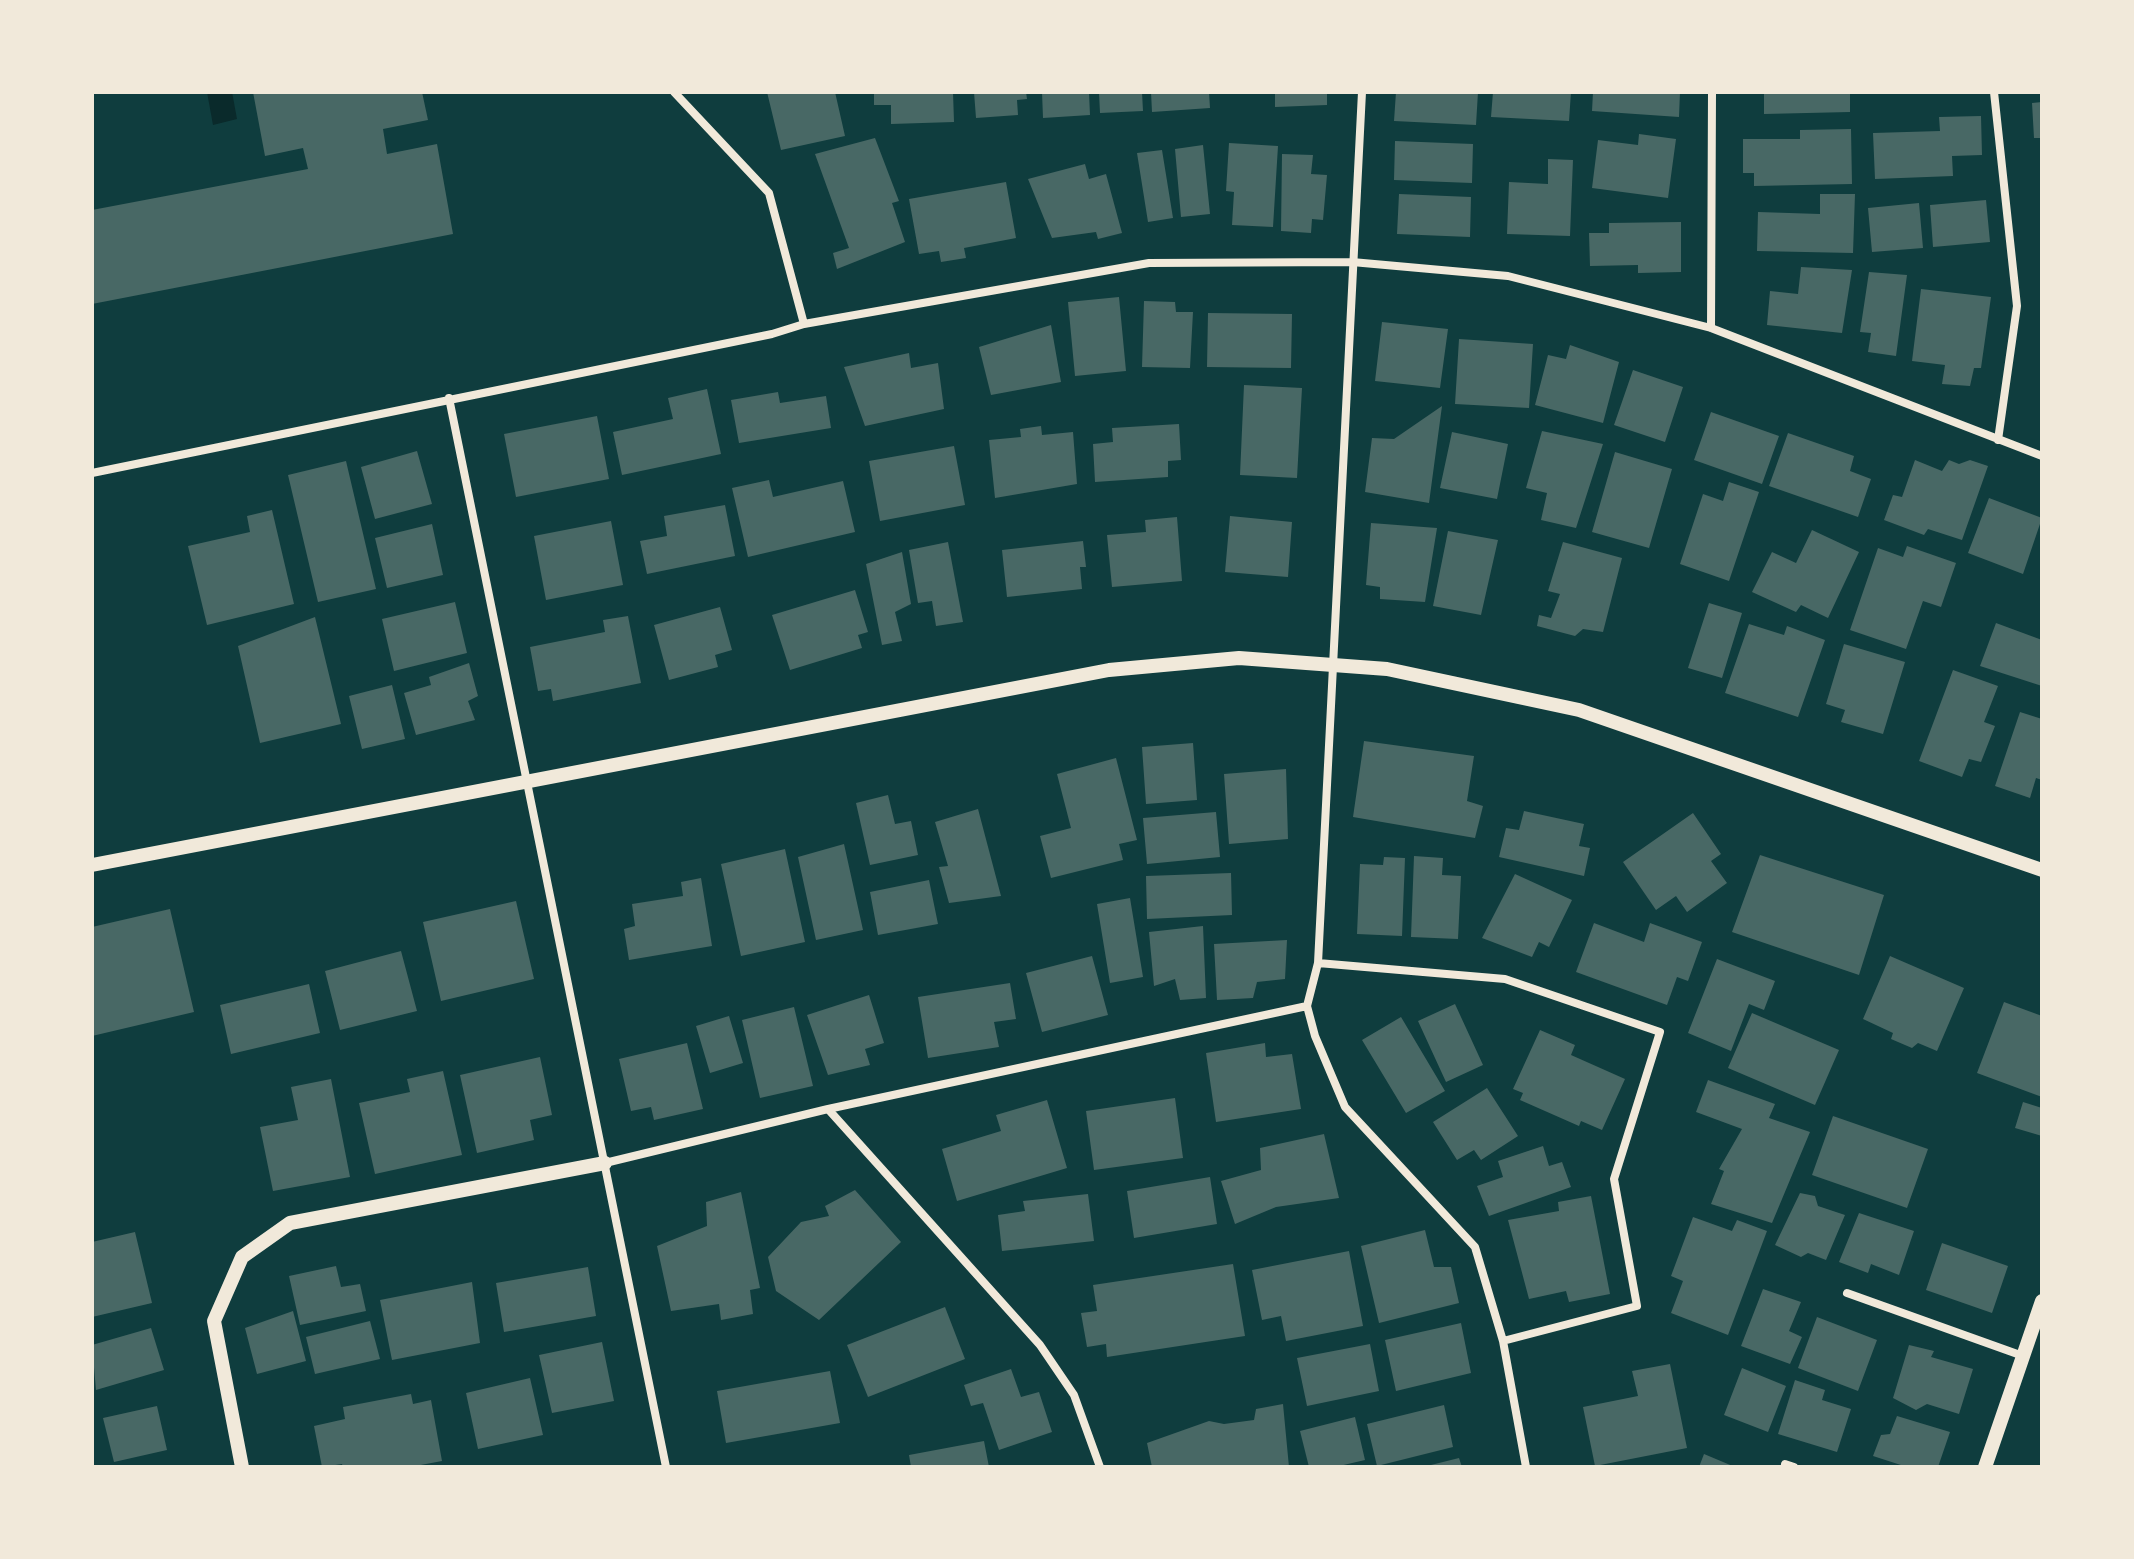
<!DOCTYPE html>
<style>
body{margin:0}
#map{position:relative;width:2134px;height:1559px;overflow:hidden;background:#0f3d3e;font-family:Helvetica,sans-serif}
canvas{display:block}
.frame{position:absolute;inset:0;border:94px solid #f1e9da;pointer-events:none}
</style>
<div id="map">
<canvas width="2134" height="1559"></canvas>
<div class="frame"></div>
</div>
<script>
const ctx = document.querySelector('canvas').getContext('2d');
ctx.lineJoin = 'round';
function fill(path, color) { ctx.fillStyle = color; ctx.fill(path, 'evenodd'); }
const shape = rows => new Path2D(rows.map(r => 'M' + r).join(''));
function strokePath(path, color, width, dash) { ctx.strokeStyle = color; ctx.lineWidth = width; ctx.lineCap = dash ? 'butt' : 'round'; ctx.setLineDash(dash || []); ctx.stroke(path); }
const water = shape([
 [207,92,232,92,237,119,213,125]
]);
const building = shape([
 [253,92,422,92,428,120,383,129,387,154,437,144,453,234,92,304,92,210,308,169,303,148,265,156],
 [767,92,835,92,845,136,781,150],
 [874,92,953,92,954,122,891,124,891,105,874,105],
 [974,92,1026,92,1027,99,1017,100,1018,115,976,118],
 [1042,92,1089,92,1090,115,1043,118],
 [1099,92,1142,92,1143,111,1100,113],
 [1151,92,1209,92,1210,108,1152,112],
 [1275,92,1327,92,1327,105,1275,107],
 [1396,92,1478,92,1476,125,1394,121],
 [1493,92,1571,92,1569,121,1491,117],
 [1593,92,1680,92,1679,117,1592,111],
 [1764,92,1850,92,1850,112,1764,114],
 [2042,102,2042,138,2034,138,2032,103],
 [1981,116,1982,155,1952,156,1953,176,1875,179,1873,133,1940,131,1939,117],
 [1851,129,1852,184,1754,186,1754,173,1743,173,1743,139,1800,139,1800,130],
 [1639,134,1676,139,1668,198,1592,188,1598,140,1638,145],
 [875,138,899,201,892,203,905,242,837,269,833,253,849,248,815,154],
 [1395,141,1473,144,1472,183,1394,180],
 [1229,143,1278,146,1273,227,1232,225,1234,192,1226,191],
 [1203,145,1210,214,1181,217,1175,149],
 [1162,150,1173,218,1148,222,1137,153],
 [1282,154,1313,155,1311,174,1327,175,1323,220,1312,219,1311,233,1281,231],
 [1548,159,1573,160,1570,236,1507,234,1509,182,1548,184],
 [1085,164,1089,179,1106,174,1122,233,1098,239,1096,232,1052,238,1028,179],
 [1006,182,1016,238,964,248,966,258,941,262,939,251,919,254,909,199],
 [1399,194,1471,197,1470,237,1397,234],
 [1820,194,1855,194,1853,253,1757,251,1758,212,1820,214],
 [1986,200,1990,242,1933,247,1930,205],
 [1919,203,1923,248,1872,252,1868,208],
 [1681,222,1681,272,1638,273,1638,265,1590,266,1589,233,1609,233,1609,223],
 [1801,267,1852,270,1842,333,1767,325,1770,291,1798,294],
 [1869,272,1907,275,1896,356,1868,352,1871,333,1860,332],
 [1921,289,1991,297,1981,368,1974,368,1970,386,1942,384,1945,365,1912,361],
 [1119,297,1126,371,1075,376,1068,302],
 [1144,301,1175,302,1176,312,1193,312,1190,368,1142,367],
 [1208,313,1292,314,1291,368,1207,367],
 [1382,322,1448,329,1440,388,1375,381],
 [1051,325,1061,382,991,395,979,347],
 [1459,339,1533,344,1529,408,1455,404],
 [1570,345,1619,362,1603,423,1535,405,1548,355,1566,359],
 [909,353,911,368,938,363,944,409,865,426,844,367],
 [1633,370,1683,387,1665,442,1614,425],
 [1244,385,1302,388,1297,478,1240,475],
 [707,389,721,454,622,475,613,432,673,419,668,398],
 [778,392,780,403,826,396,831,428,739,443,731,400],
 [1442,406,1429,503,1365,492,1372,438,1394,439],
 [1711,412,1779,436,1762,484,1694,460],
 [597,416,609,479,516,497,504,434],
 [1179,424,1181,460,1168,461,1168,477,1095,482,1093,444,1113,442,1112,428],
 [1041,426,1042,435,1073,432,1077,484,995,498,989,440,1021,437,1020,429],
 [1542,431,1603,444,1576,528,1541,520,1547,493,1526,488],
 [1452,432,1508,444,1497,499,1440,488],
 [1788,433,1854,456,1850,471,1871,479,1858,517,1769,486],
 [954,446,965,505,880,521,869,461],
 [417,451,432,504,375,519,361,467],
 [1615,452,1672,469,1649,548,1592,532],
 [1915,460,1942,471,1949,460,1959,464,1970,460,1988,466,1962,540,1928,529,1924,535,1884,520,1893,495,1902,497],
 [346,461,376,589,318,602,288,475],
 [769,480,773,497,843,481,855,532,748,557,732,488],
 [1729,482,1759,492,1729,581,1680,564,1703,494,1723,501],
 [1989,498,2042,518,2023,574,1968,553],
 [725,505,735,556,647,574,640,541,667,536,664,516],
 [272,510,294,604,207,625,188,546,250,532,247,516],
 [1230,516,1292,522,1288,577,1225,572],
 [1177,517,1182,581,1112,587,1107,535,1146,532,1145,520],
 [611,521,623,585,546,600,534,536],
 [1371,523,1437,528,1425,602,1380,599,1380,587,1366,585],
 [432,524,443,575,387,588,375,538],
 [1812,530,1859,552,1828,618,1801,605,1796,612,1752,592,1772,552,1796,563],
 [1448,531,1498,540,1481,615,1433,606],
 [1083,541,1086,567,1080,567,1082,589,1007,597,1002,550],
 [948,542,963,622,936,626,932,601,918,603,909,550],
 [1563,542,1622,558,1603,632,1583,629,1575,636,1537,626,1539,615,1551,618,1560,594,1548,591],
 [1907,546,1956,563,1941,607,1923,601,1906,649,1850,630,1878,548,1903,557],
 [902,552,911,604,895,612,902,641,882,645,866,564],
 [855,590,868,632,858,635,862,648,790,670,772,615],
 [455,602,467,653,394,671,382,619],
 [1709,603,1742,613,1722,678,1688,668],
 [720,607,732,650,715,655,718,667,669,680,654,625],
 [628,616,641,683,553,701,551,689,538,691,530,647,605,632,603,620],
 [315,617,341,724,260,743,238,646],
 [1996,623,2042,640,2042,686,1980,666],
 [1749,624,1784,635,1787,626,1825,640,1798,717,1725,693],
 [1844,644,1905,662,1883,734,1841,722,1845,710,1826,704],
 [469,663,478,696,468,701,475,720,416,735,404,693,431,685,429,677],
 [1953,670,1998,686,1984,722,1995,726,1981,762,1969,759,1962,777,1919,761],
 [392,685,405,739,362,749,349,696],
 [2020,712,2042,719,2042,780,2036,778,2030,798,1995,786],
 [1364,741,1474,756,1467,801,1483,806,1475,838,1353,817],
 [1193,743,1197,800,1146,804,1142,747],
 [1116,758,1137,840,1119,844,1123,860,1051,878,1040,836,1071,828,1057,774],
 [1286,769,1288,839,1229,844,1224,774],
 [888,795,895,824,911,821,918,855,870,865,856,803],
 [978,809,1001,896,949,903,939,867,948,866,935,822],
 [1524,811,1584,824,1579,846,1590,848,1584,876,1499,857,1506,828,1519,830],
 [1216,812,1220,857,1147,864,1143,818],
 [1693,813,1721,854,1711,861,1727,883,1687,912,1676,896,1656,910,1623,862],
 [844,844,863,930,816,940,798,857],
 [785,849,805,942,741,956,721,864],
 [1760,855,1884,895,1859,975,1732,932],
 [1414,856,1443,858,1442,875,1461,876,1458,939,1411,937],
 [1384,857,1405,858,1402,936,1357,934,1360,864,1383,865],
 [1231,873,1232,915,1147,919,1146,876],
 [1515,874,1572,900,1549,947,1539,942,1532,957,1482,938],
 [701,878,712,946,629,960,624,929,635,926,632,904,683,896,681,882],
 [929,880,938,924,878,935,870,892],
 [1130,898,1143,977,1110,983,1097,904],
 [516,901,534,979,441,1001,423,922],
 [170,909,194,1012,92,1036,92,927],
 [1594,923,1644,942,1650,923,1702,942,1688,981,1677,977,1667,1005,1576,972],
 [1203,926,1206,998,1180,1000,1175,979,1154,986,1149,932],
 [1287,940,1285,979,1257,982,1253,998,1217,1000,1214,944],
 [401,951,417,1011,340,1030,325,971],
 [1092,956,1108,1015,1042,1032,1026,973],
 [1890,956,1964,988,1937,1051,1918,1043,1912,1048,1891,1039,1893,1033,1863,1019],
 [1717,959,1775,981,1764,1010,1749,1004,1731,1051,1688,1033],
 [1010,983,1016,1019,994,1022,999,1047,928,1058,918,997],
 [309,984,320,1033,231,1054,220,1005],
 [869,995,884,1043,865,1049,870,1065,828,1075,807,1015],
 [2004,1002,2042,1016,2042,1097,1977,1073],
 [1455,1004,1483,1065,1446,1082,1418,1021],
 [794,1007,813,1086,760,1098,742,1020],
 [1752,1013,1839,1050,1815,1105,1728,1068],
 [729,1016,743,1063,710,1073,696,1026],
 [1401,1017,1445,1091,1406,1113,1362,1040],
 [1540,1030,1575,1045,1571,1055,1625,1079,1602,1130,1581,1121,1579,1126,1520,1100,1523,1093,1513,1089],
 [687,1043,703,1109,654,1120,651,1107,631,1111,619,1059],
 [1265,1043,1266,1057,1292,1054,1301,1109,1216,1122,1206,1053],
 [540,1057,552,1115,530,1120,534,1140,477,1153,460,1075],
 [443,1071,462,1155,375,1174,359,1103,410,1092,407,1079],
 [331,1079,350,1177,273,1191,260,1127,298,1120,291,1087],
 [1708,1080,1775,1104,1769,1118,1810,1132,1772,1223,1711,1204,1724,1171,1719,1169,1742,1129,1696,1112],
 [1487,1088,1518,1136,1481,1160,1474,1150,1457,1160,1433,1122],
 [1175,1098,1183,1158,1094,1170,1086,1111],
 [1047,1100,1067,1168,957,1201,942,1149,1001,1131,996,1115],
 [2023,1102,2042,1108,2042,1136,2015,1128],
 [1833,1116,1928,1149,1907,1208,1812,1175],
 [1324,1134,1339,1198,1276,1207,1235,1224,1221,1181,1261,1170,1260,1148],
 [1543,1146,1549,1166,1562,1162,1571,1187,1489,1216,1477,1186,1503,1177,1498,1161],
 [1210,1177,1217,1224,1134,1238,1127,1191],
 [855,1190,901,1242,819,1320,776,1291,768,1257,801,1222,829,1216,825,1206],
 [741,1192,760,1288,750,1290,753,1314,721,1320,719,1304,671,1311,657,1246,707,1226,706,1202],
 [1800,1193,1815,1196,1818,1206,1845,1215,1826,1260,1808,1253,1801,1257,1775,1245],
 [1088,1194,1094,1241,1002,1251,998,1215,1025,1211,1023,1201],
 [1591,1196,1610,1294,1569,1302,1566,1291,1529,1299,1508,1220,1559,1211,1558,1202],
 [1859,1213,1914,1231,1899,1275,1871,1264,1868,1273,1839,1262],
 [1693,1217,1732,1231,1737,1220,1767,1231,1728,1335,1671,1313,1683,1281,1671,1276],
 [1425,1230,1434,1267,1451,1267,1459,1303,1379,1323,1361,1246],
 [135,1232,152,1303,92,1317,92,1242],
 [1942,1243,2008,1266,1992,1313,1926,1290],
 [1349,1251,1363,1326,1286,1341,1281,1316,1262,1320,1252,1270],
 [1233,1264,1245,1336,1107,1357,1106,1344,1087,1347,1081,1313,1097,1311,1093,1285],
 [336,1266,341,1287,360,1284,366,1311,300,1325,289,1276],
 [588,1267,596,1316,504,1332,496,1283],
 [472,1282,480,1343,392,1360,380,1300],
 [1763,1289,1801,1302,1789,1331,1802,1337,1790,1364,1741,1346],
 [945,1307,965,1359,868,1397,847,1345],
 [293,1311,306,1361,257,1374,245,1328],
 [1817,1317,1877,1340,1858,1391,1798,1368],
 [370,1321,380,1359,315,1374,306,1337],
 [1461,1323,1471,1373,1396,1391,1385,1340],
 [151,1328,164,1370,96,1390,92,1345],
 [602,1342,614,1401,552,1413,539,1355],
 [1370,1344,1379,1391,1307,1406,1297,1358],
 [1909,1345,1934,1351,1931,1357,1973,1369,1959,1414,1927,1404,1916,1410,1893,1398],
 [1670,1364,1687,1448,1595,1466,1583,1407,1638,1396,1632,1371],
 [1742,1368,1786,1386,1768,1432,1724,1415],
 [1011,1369,1021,1397,1039,1392,1052,1432,999,1450,983,1403,971,1406,964,1385],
 [830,1371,840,1423,726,1443,717,1391],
 [530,1378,543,1435,478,1449,466,1393],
 [1795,1380,1825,1390,1822,1400,1851,1409,1837,1452,1778,1434],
 [411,1394,413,1404,431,1400,442,1461,410,1467,343,1467,342,1464,322,1467,314,1426,345,1419,343,1407],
 [1283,1404,1289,1467,1152,1467,1147,1443,1209,1421,1224,1424,1254,1420,1256,1409],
 [1444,1405,1453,1447,1377,1466,1367,1424],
 [157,1406,167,1450,114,1462,103,1418],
 [1897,1416,1950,1432,1938,1467,1907,1467,1873,1456,1881,1435,1890,1434],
 [1355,1417,1365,1460,1335,1467,1309,1467,1300,1431],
 [984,1441,989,1467,911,1467,909,1455],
 [1704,1454,1735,1467,1699,1467],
 [1459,1458,1462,1467,1427,1467,1427,1466]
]);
const minor = shape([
 [674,92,769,193,804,324],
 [1362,92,1318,963,1307,1006,1315,1036,1345,1107,1475,1247,1503,1341,1526,1467],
 [1994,92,2017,306,1998,440],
 [1711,328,1712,92],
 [449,398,666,1467],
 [92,473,772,334,804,324,1149,263,1352,262,1508,276,1711,328,2042,456],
 [1318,963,1505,979,1660,1032,1614,1179,1637,1306,1503,1341],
 [828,1109,1307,1006],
 [605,1163,828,1109,1040,1345,1074,1395,1100,1467],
 [1847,1293,2023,1356],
 [1785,1464,1794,1467]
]);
const tertiary = shape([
 [92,865,1109,670,1239,658,1387,669,1579,710,2042,870],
 [242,1467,214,1321,242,1257,290,1223,605,1163],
 [1985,1467,2042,1301]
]);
fill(water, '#0a2a2b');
fill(building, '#486865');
strokePath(minor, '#f1e9da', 8);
strokePath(tertiary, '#f1e9da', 14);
</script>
